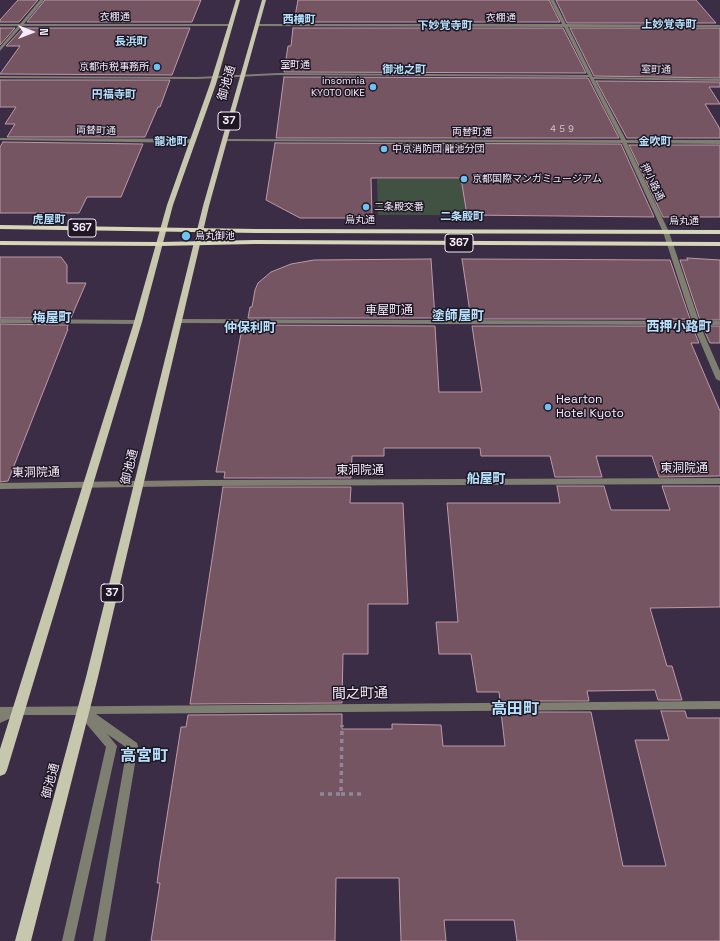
<!DOCTYPE html>
<meta charset="utf-8">
<style>
body{margin:0}
#map{position:relative;width:720px;height:941px;overflow:hidden;background:#3c2d46;font-family:"Space Grotesk",sans-serif}
canvas{display:block}
.north{position:absolute;left:12px;top:12px;width:40px;height:40px;-webkit-text-stroke:3px #1f1824;paint-order:stroke;rotate:90deg;font-size:11px;font-weight:700;line-height:16px;text-align:center;color:#f5ebfc}
.north::after{content:'';display:block;margin:auto;width:14px;height:18px;background:#f5ebfc;clip-path:polygon(50% 0,100% 100%,50% 72%,0 100%)}
</style>
<div id="map">
<canvas width="720" height="941"></canvas>
<div class="north">N</div>
</div>
<script>
const ctx = document.querySelector('canvas').getContext('2d');
ctx.lineJoin = 'round';
function fill(path, color) { ctx.fillStyle = color; ctx.fill(path, 'evenodd'); }
const shape = rows => new Path2D(rows.map(r => 'M' + r).join(''));
function strokePath(path, color, width, dash) { ctx.strokeStyle = color; ctx.lineWidth = width; ctx.lineCap = dash ? 'butt' : 'round'; ctx.setLineDash(dash || []); ctx.stroke(path); }
function write(font, color, halo, rows, align = 'center') {
  ctx.font = font + ' "Space Grotesk","Noto Sans JP",sans-serif'; ctx.lineWidth = 3; ctx.setLineDash([]); ctx.textBaseline = 'middle'; ctx.strokeStyle = halo; ctx.fillStyle = color; for (const [text, x, y, turn = 0] of rows) {
    ctx.save(); ctx.translate(x, y); ctx.rotate((+turn || 0) * Math.PI / 180); ctx.textAlign = isNaN(turn) ? turn : align; if (halo) ctx.strokeText(text, 0, 0); ctx.fillText(text, 0, 0); ctx.restore();
  }
}
const green = shape([
 [377,179,506,179,502,206,465,206,466,215,378,215]
]);
const building = shape([
 [18,0,38,0,19,22,0,22,0,20,18,0],
 [45,0,201,0,192,22,27,22,45,0],
 [298,0,549,0,560,22,294,22,298,0],
 [556,0,696,0,716,23,567,23,556,0],
 [0,28,15,28,0,45,0,28],
 [23,28,190,28,172,75,0,74,20,46,6,46,23,28],
 [293,28,563,28,586,73,284,72,288,46,291,46,293,28],
 [570,28,720,28,720,78,594,76,570,28],
 [284,77,588,78,619,138,276,138,284,77],
 [0,80,170,80,160,107,158,107,145,137,7,137,15,124,5,124,16,107,0,107,0,80],
 [596,81,720,82,720,87,709,87,720,104,705,104,720,129,720,138,627,138,596,81],
 [3,142,143,144,121,197,87,197,79,213,0,213,0,147,3,142],
 [275,143,621,144,654,217,467,215,461,178,371,178,372,216,356,216,356,218,300,218,266,200,275,143],
 [629,145,720,145,720,217,663,217,629,145],
 [0,257,61,257,67,265,67,283,86,283,71,318,0,318,0,257],
 [687,258,720,260,720,320,700,320,680,260,688,260,687,258],
 [431,259,435,318,248,318,250,307,252,307,255,290,258,283,271,272,291,264,314,260,431,259],
 [462,259,670,260,690,319,471,319,462,259],
 [0,324,68,325,67,329,68,329,8,481,0,482,0,324],
 [247,325,435,326,439,392,482,392,472,326,692,326,699,343,691,343,720,411,720,476,659,477,652,456,596,456,602,477,555,477,550,456,481,456,480,448,384,448,384,456,352,456,351,478,224,478,225,472,216,472,242,328,246,329,247,325],
 [702,326,720,326,720,343,710,343,702,326],
 [557,486,604,486,611,510,670,510,662,486,720,486,720,607,650,608,667,666,672,666,682,700,658,700,655,690,587,691,589,701,500,701,499,692,477,692,471,654,439,654,436,622,458,622,447,503,560,503,557,486],
 [223,487,351,487,350,503,403,503,408,604,368,604,368,654,343,654,342,703,190,704,223,487],
 [661,711,685,711,687,718,720,718,720,941,517,941,514,920,444,920,446,941,401,941,399,878,336,878,335,941,151,941,160,883,157,883,160,861,181,727,186,727,188,715,342,714,342,729,392,729,392,724,441,725,443,746,505,746,501,712,591,712,623,866,666,866,635,740,669,740,661,711]
]);
const path = shape([
 [320,794,341,794,342,725],
 [341,794,361,794]
]);
const service = shape([
 [88,714,92,715,117,746,74,941,62,941,106,747,84,721,83,718,84,715,88,714]
]);
const minor = shape([
 [40,0,44,0,24,24,231,24,233,25,231,26,22,26,0,51,0,47,18,26,0,26,0,24,20,24,40,0],
 [550,0,554,0,566,24,720,25,720,27,568,27,593,77,720,79,720,81,594,79,626,140,720,140,720,144,627,143,669,232,699,321,720,321,720,325,700,325,720,371,720,381,716,379,693,325,178,323,175,321,178,319,692,321,663,232,622,143,224,141,222,140,224,139,621,140,589,77,277,75,197,79,0,78,0,76,197,77,277,73,588,75,564,27,257,26,255,25,257,24,562,24,550,0],
 [0,138,193,139,196,141,193,143,0,140,0,138],
 [0,319,138,320,141,322,138,324,0,323,0,319],
 [720,478,720,484,204,486,0,489,0,483,204,480,720,478],
 [720,701,720,709,96,714,137,743,138,746,105,941,93,941,127,748,80,715,18,715,0,723,0,707,720,701]
]);
const primary = shape([
 [236,0,240,0,216,84,173,205,142,322,7,770,5,774,0,776,0,749,134,322,167,205,210,84,236,0],
 [262,0,266,0,209,206,98,677,31,941,15,941,86,677,203,206,262,0]
]);
const trunk = shape([
 [0,225,257,229,720,230,720,234,257,233,0,229,0,225],
 [255,240,720,242,720,246,255,244,160,246,0,245,0,241,160,242,255,240]
]);
const markers = [
 [157,67,4,"#6dc2f3"],
 [373,87,4,"#6dc2f3"],
 [384,149,4,"#6dc2f3"],
 [464,179,4,"#6dc2f3"],
 [366,207,4,"#6dc2f3"],
 [186,236,5,"#6dc2f3"],
 [548,407,4,"#6dc2f3"]
];
const farNumbernames = [
 ["４５９",562,130]
];
const farStreetnames = [
 ["衣棚通",115,17],
 ["衣棚通",501,18],
 ["室町通",295,65],
 ["室町通",656,70,1],
 ["両替町通",96,131,1],
 ["両替町通",472,132],
 ["押小路通",652,182,64],
 ["烏丸通",360,220],
 ["烏丸通",684,221]
];
const farPoinames = [
 ["京都市税事務所",149,67,"right"],
 ["insomnia",365,81,"right"],
 ["KYOTO OIKE",365,93,"right"],
 ["中京消防団 龍池分団",392,149],
 ["京都国際マンガミュージアム",472,179],
 ["二条殿交番",374,207],
 ["烏丸御池",195,236]
];
const farNeighbourhoodnames = [
 ["西横町",299,20],
 ["上妙覚寺町",669,25],
 ["下妙覚寺町",445,26],
 ["長浜町",131,42],
 ["御池之町",404,70],
 ["円福寺町",114,95],
 ["龍池町",171,142],
 ["金吹町",655,142],
 ["二条殿町",462,217],
 ["虎屋町",49,220]
];
const shields = [
 [229,121,22],
 [82,228,28],
 [459,243,28],
 [112,593,22]
];
const shieldNames = [
 ["37",229,121],
 ["367",82,228],
 ["367",459,243],
 ["37",112,593]
];
const streetNames = [
 ["御池通",227,83,-74],
 ["車屋町通",389,311],
 ["御池通",130,467,-76],
 ["東洞院通",684,469],
 ["東洞院通",360,471],
 ["東洞院通",36,473,-1],
 ["御池通",51,781,-75]
];
const poiNames = [
 ["Hearton",556,400],
 ["Hotel Kyoto",556,414]
];
const neighbourhoodNames = [
 ["塗師屋町",458,316],
 ["梅屋町",52,318],
 ["西押小路町",679,327],
 ["仲保利町",250,328],
 ["船屋町",486,479]
];
const nearStreetnames = [
 ["間之町通",360,694,-1]
];
const nearNeighbourhoodnames = [
 ["高田町",515,710],
 ["高宮町",144,757]
];
fill(green, '#415243');
fill(building, '#765562');
strokePath(building, '#be99a7', 1);
strokePath(path, '#92869b', 3.5, [4, 4]);
fill(service, '#7e7e71');
fill(minor, '#7e7e71');
fill(primary, '#c7c7ad');
fill(trunk, '#d6d6b8');
for (const [x, y, r, color] of markers) { const dot = new Path2D(); dot.arc(x, y, r, 0, 2 * Math.PI); ctx.fillStyle = color; ctx.fill(dot); strokePath(dot, '#1f1824', 1.5); }
write('9px', '#d5c6d6', null, farNumbernames);
write('10px', '#f5ebfc', '#1f1824', farStreetnames);
write('10px', '#f5ebfc', '#1f1824', farPoinames, 'left');
write('bold 11px', '#b6e2fe', '#1f1824', farNeighbourhoodnames);
for (const [x, y, w] of shields) { const box = new Path2D(); box.roundRect(x - w / 2, y - 9, w, 18, 3); ctx.fillStyle = '#1f1824'; ctx.fill(box); strokePath(box, '#f5ebfc', 1); }
write('bold 11px', '#f5ebfc', null, shieldNames);
write('12px', '#f5ebfc', '#1f1824', streetNames);
write('12px', '#f5ebfc', '#1f1824', poiNames, 'left');
write('bold 13px', '#b6e2fe', '#1f1824', neighbourhoodNames);
write('14px', '#f5ebfc', '#1f1824', nearStreetnames);
write('bold 16px', '#b6e2fe', '#1f1824', nearNeighbourhoodnames);
</script>
